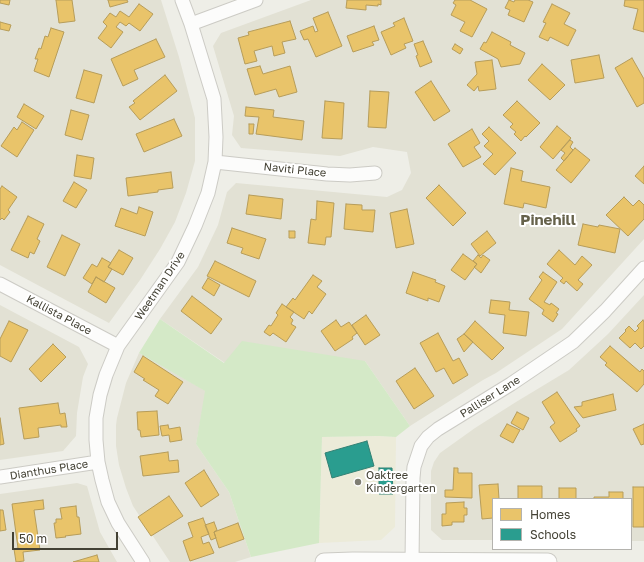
<!DOCTYPE html>
<style>
body{margin:0}
#map{position:relative;width:644px;height:562px;overflow:hidden;background:#eeeee7;font-family:"Golos Text",sans-serif}
canvas{display:block}
.legend{position:absolute;left:492px;top:498px;width:140px;height:52px;box-sizing:border-box;background:#fff;border:1px solid #b4b3ae;margin:0;padding:5px 7px;list-style:none;font-size:12px;color:#434134}
.legend li{display:flex;align-items:center;gap:8px;height:20px}
.legend b{width:20px;border:1px solid #b4b3ae}
.scale{position:absolute;left:12px;top:532px;width:106px;height:18px;box-sizing:border-box;border:2px solid #434134;border-top:0;padding-left:5px;font-size:12px;line-height:14px;white-space:nowrap;color:#434134;-webkit-text-stroke:3px #fff;paint-order:stroke}
</style>
<div id="map">
<canvas width="644" height="562"></canvas>
<ul class="legend">
<li><b style="height:11px;background:#e9c46a"></b>Homes</li>
<li><b style="height:11px;background:#2a9d8f"></b>Schools</li>
</ul>
<div class="scale">50 m</div>
</div>
<script>
const ctx = document.querySelector('canvas').getContext('2d');
ctx.lineJoin = 'round';
function fill(path, color) { ctx.fillStyle = color; ctx.fill(path, 'evenodd'); }
const shape = rows => new Path2D(rows.map(r => 'M' + r).join(''));
function strokePath(path, color, width, dash) { ctx.strokeStyle = color; ctx.lineWidth = width; ctx.lineCap = dash ? 'butt' : 'round'; ctx.setLineDash(dash || []); ctx.stroke(path); }
function write(font, color, halo, rows, align = 'center') {
  ctx.font = font + ' "Golos Text",sans-serif'; ctx.lineWidth = 4; ctx.setLineDash([]); ctx.textBaseline = 'middle'; ctx.strokeStyle = halo; ctx.fillStyle = color; for (const [text, x, y, turn = 0] of rows) {
    ctx.save(); ctx.translate(x, y); ctx.rotate((+turn || 0) * Math.PI / 180); ctx.textAlign = isNaN(turn) ? turn : align; if (halo) ctx.strokeText(text, 0, 0); ctx.fillText(text, 0, 0); ctx.restore();
  }
}
const residential = shape([
 [0,0,161,0,179,57,195,118,195,161,186,193,175,222,160,249,140,280,109,323,0,265],
 [311,0,644,0,644,239,562,329,496,373,483,380,410,426,365,361,225,363,160,319,198,267,218,225,227,192,236,183,387,197,402,190,411,173,407,152,373,147,340,156,241,148,232,135,234,116,213,46,221,33],
 [644,295,644,541,631,541,631,499,493,499,493,540,442,540,431,530,431,471,434,462,440,453,475,428,516,402,569,370,608,334],
 [0,305,79,347,88,364,83,377,77,413,76,436,63,451,0,460],
 [139,353,206,391,196,444,229,492,251,557,235,562,170,562,133,506,126,488,119,465,116,446,116,425,117,418,126,383],
 [77,483,87,486,100,532,117,562,0,562,0,494]
]);
const education = shape([
 [379,436,396,437,395,527,381,540,319,543,322,437]
]);
const green = shape([
 [160,319,224,363,242,341,365,361,410,426,396,437,379,436,322,437,319,543,251,557,229,492,196,444,205,391,139,353]
]);
const homes = shape([
 [0,0,10,0,9,5,0,3,0,0],
 [56,0,72,0,75,21,59,23,56,0],
 [108,0,127,0,128,2,110,7,108,0],
 [347,0,381,0,381,5,378,4,378,6,366,5,366,10,346,8,347,0],
 [455,0,470,0,487,9,472,37,460,31,465,22,451,15,456,5,453,3,455,0],
 [509,0,514,2,515,0,528,0,533,2,524,22,508,15,510,10,505,8,509,0],
 [625,0,644,0,644,32,633,29,638,9,624,6,625,0],
 [139,4,153,14,140,31,129,23,126,26,120,22,116,27,123,32,111,48,98,38,107,26,103,22,110,13,116,17,120,11,129,17,139,4],
 [552,4,570,13,564,24,576,30,568,46,550,37,548,41,539,37,546,23,543,22,552,4],
 [328,12,342,46,316,57,308,39,304,40,300,31,313,26,315,32,318,31,313,18,328,12],
 [404,18,413,41,404,44,406,48,391,55,381,32,395,26,393,23,404,18],
 [290,21,296,39,282,42,285,53,274,56,272,46,254,51,257,61,245,64,238,38,249,35,248,32,290,21],
 [0,22,11,25,9,31,0,29,0,22],
 [374,26,379,40,372,42,374,45,353,52,347,36,374,26],
 [51,28,64,32,49,77,34,71,38,59,35,59,39,48,41,49,45,36,48,37,51,28],
 [492,32,511,42,510,45,525,53,520,64,501,67,498,59,480,49,484,42,486,43,492,32],
 [156,39,165,57,134,70,138,79,123,86,111,59,156,39],
 [423,41,432,62,420,67,416,56,418,55,414,44,423,41],
 [455,44,463,49,460,54,452,49,455,44],
 [599,55,604,78,575,83,571,60,599,55],
 [632,58,644,79,644,103,637,107,615,68,632,58],
 [492,60,496,89,479,91,478,86,474,91,467,85,477,74,475,62,492,60],
 [542,64,565,85,550,100,528,80,542,64],
 [260,66,263,74,290,66,297,92,279,97,276,89,255,95,247,69,260,66],
 [84,70,102,75,94,103,76,98,84,70],
 [165,75,177,91,140,120,129,107,135,103,133,101,165,75],
 [431,81,450,111,434,121,415,92,431,81],
 [370,91,389,92,386,128,368,127,370,91],
 [325,101,344,103,342,139,322,138,325,101],
 [517,101,540,123,526,137,525,136,521,141,514,134,516,132,510,127,513,124,503,115,517,101],
 [24,104,44,116,36,129,17,117,24,104],
 [246,107,274,110,273,117,304,121,302,140,256,134,259,117,245,116,246,107],
 [71,110,89,115,82,140,65,135,71,110],
 [174,119,182,136,144,152,136,134,174,119],
 [22,122,34,130,17,157,1,146,14,127,17,130,22,122],
 [249,124,254,124,253,134,249,134,249,124],
 [557,126,571,138,553,159,540,147,557,126],
 [489,127,516,153,495,175,483,164,493,154,484,146,489,141,482,134,489,127],
 [472,129,480,143,474,147,481,157,463,167,448,144,472,129],
 [570,140,573,142,570,147,573,150,564,161,561,158,565,153,561,150,570,140],
 [575,148,590,160,571,183,556,170,575,148],
 [77,155,94,158,91,179,74,176,77,155],
 [644,166,644,184,635,176,644,166],
 [511,168,523,171,521,181,550,187,546,208,524,203,523,208,504,204,511,168],
 [171,172,173,188,158,190,158,192,128,196,126,178,171,172],
 [74,182,87,190,76,208,63,201,74,182],
 [439,185,466,213,453,226,426,198,439,185],
 [2,186,17,197,8,210,10,212,4,220,2,218,0,220,0,189,2,186],
 [249,195,283,199,281,219,246,214,249,195],
 [624,197,633,206,639,200,644,205,644,219,628,236,606,215,624,197],
 [317,201,334,203,331,237,326,237,325,245,308,243,311,219,316,220,317,201],
 [346,204,362,205,362,210,375,210,373,232,344,229,346,204],
 [139,207,153,212,145,236,115,226,121,208,137,214,139,207],
 [407,209,414,244,396,248,390,213,407,209],
 [28,216,44,224,37,239,40,241,34,254,30,252,28,258,11,250,28,216],
 [583,224,598,227,599,225,620,229,615,253,578,245,583,224],
 [232,228,266,239,259,259,241,253,243,248,227,243,232,228],
 [289,231,295,231,295,238,289,238,289,231],
 [487,231,496,243,480,256,471,244,487,231],
 [62,235,80,244,65,276,47,267,62,235],
 [119,250,133,258,123,275,108,267,119,250],
 [559,250,575,265,582,256,592,265,578,280,583,284,577,291,566,281,564,284,560,281,563,278,547,264,559,250],
 [463,254,477,264,465,280,451,270,463,254],
 [478,255,481,258,483,255,490,260,481,273,474,267,477,264,473,261,478,255],
 [102,258,111,263,108,267,112,269,104,282,96,277,92,284,83,278,92,264,97,267,102,258],
 [215,261,256,281,249,297,207,276,215,261],
 [413,272,436,280,435,282,445,286,439,302,428,298,428,301,406,293,413,272],
 [543,272,557,282,544,302,550,305,551,303,559,309,556,313,558,314,553,322,542,314,544,310,529,299,542,280,539,277,543,272],
 [313,275,322,281,317,287,326,294,312,314,309,311,304,319,286,307,293,298,295,300,313,275],
 [96,277,115,288,106,303,88,292,96,277],
 [208,278,220,285,214,296,202,288,208,278],
 [192,296,222,319,211,334,181,311,192,296],
 [491,300,510,302,509,310,529,312,526,336,503,333,505,315,489,313,491,300],
 [282,304,294,312,290,317,293,320,291,324,296,327,286,342,273,333,270,336,264,332,269,325,271,326,278,315,276,313,282,304],
 [366,315,380,335,365,345,352,325,366,315],
 [336,320,341,327,349,322,357,333,352,337,353,339,335,351,321,331,336,320],
 [643,320,644,322,644,346,641,349,635,343,630,348,619,338,626,331,625,330,629,326,635,332,639,328,637,326,643,320],
 [9,321,28,330,11,362,0,356,0,339,9,321],
 [475,321,504,348,492,360,464,334,475,321],
 [438,333,453,361,459,358,468,375,453,384,444,368,436,372,420,343,438,333],
 [464,334,473,342,464,352,457,339,464,334],
 [53,344,66,357,41,382,29,369,53,344],
 [610,346,640,372,642,369,644,371,644,384,637,392,605,365,607,363,600,357,610,346],
 [143,356,183,382,168,404,155,396,159,390,143,380,145,379,134,372,143,356],
 [415,368,434,396,414,409,396,381,415,368],
 [557,392,580,426,576,429,577,431,560,442,550,427,555,423,542,402,557,392],
 [613,394,616,410,583,418,574,407,582,406,582,402,613,394],
 [58,403,60,414,65,413,67,427,61,427,61,425,38,428,39,437,24,439,19,408,58,403],
 [157,411,159,435,141,437,140,430,138,430,137,412,157,411],
 [517,412,529,418,523,430,511,423,517,412],
 [0,418,4,444,0,445,0,418],
 [507,424,520,430,513,443,500,436,507,424],
 [644,424,644,444,641,445,633,429,644,424],
 [168,425,169,429,180,427,182,440,170,442,169,435,162,436,160,426,168,425],
 [168,452,169,461,178,460,179,472,143,476,140,456,168,452],
 [454,468,458,468,458,473,472,473,472,498,445,497,445,490,453,490,454,468],
 [204,470,219,495,201,507,185,483,204,470],
 [498,484,499,499,493,499,493,518,482,519,479,485,498,484],
 [518,486,542,486,542,499,518,499,518,486],
 [633,487,644,487,644,527,633,527,633,487],
 [559,488,576,488,576,499,559,499,559,488],
 [609,492,623,492,623,499,594,499,594,497,609,497,609,492],
 [169,496,183,516,151,536,138,517,169,496],
 [43,500,44,509,34,510,40,550,23,552,24,561,16,562,14,549,18,548,12,504,43,500],
 [464,502,464,508,467,508,467,515,464,515,464,522,452,522,452,525,442,526,442,514,446,514,446,503,464,502],
 [76,506,77,517,79,517,81,534,65,536,66,537,56,538,54,523,56,523,56,519,62,519,60,508,76,506],
 [0,510,3,510,6,530,0,531,0,510],
 [203,518,209,534,201,537,203,544,209,542,214,553,190,561,183,541,193,537,188,523,203,518],
 [214,522,217,530,214,532,216,538,211,540,205,525,214,522],
 [238,523,244,539,219,548,214,532,238,523],
 [97,555,99,562,73,562,97,555]
]);
const schools = shape([
 [367,441,374,466,332,478,325,453,367,441],
 [379,468,392,468,393,494,379,494,379,468]
]);
const minor = shape([
 [191,24,256,0],
 [215,162,327,174,350,175,375,173],
 [0,284,118,346],
 [0,477,98,462],
 [143,562,118,523,108,502,102,480,98,462,96,440,96,418,100,395,106,375,118,346,178,262,195,226,208,193,215,162,216,137,214,99,191,24,182,0],
 [412,562,413,478,414,467,421,446,428,437,438,429,511,384,573,342,605,311,644,268]
]);
const tertiary = shape([
 [324,562,353,561,548,562]
]);
const markers = [
 [358,482,4,"#7f7e73"]
];
const streetNames = [
 ["Naviti Place",295,170,6],
 ["Weetman Drive",160,286,-56],
 ["Kallista Place",59,315,28],
 ["Palliser Lane",490,397,-32],
 ["Dianthus Place",49,470,-9]
];
const poiNames = [
 ["Oaktree",366,476],
 ["Kindergarten",366,489]
];
const districtNames = [
 ["Pinehill",548,220]
];
fill(residential, '#e2e1d4');
fill(education, '#ecebd9');
fill(green, '#d4e9c7');
fill(homes, '#e9c46a');
strokePath(homes, '#b79d5a', 1);
fill(schools, '#2a9d8f');
strokePath(schools, '#328174', 1);
strokePath(minor, '#cccbc5', 15);
strokePath(tertiary, '#cccbc5', 19);
strokePath(minor, '#fcfcfb', 13);
strokePath(tertiary, '#fcfcfb', 17);
for (const [x, y, r, color] of markers) { const dot = new Path2D(); dot.arc(x, y, r, 0, 2 * Math.PI); ctx.fillStyle = color; ctx.fill(dot); strokePath(dot, '#fff', 1.5); }
write('11px', '#434134', '#fff', streetNames);
write('11px', '#434134', '#fff', poiNames, 'left');
write('bold 15px', '#66624b', '#fff', districtNames);
</script>
